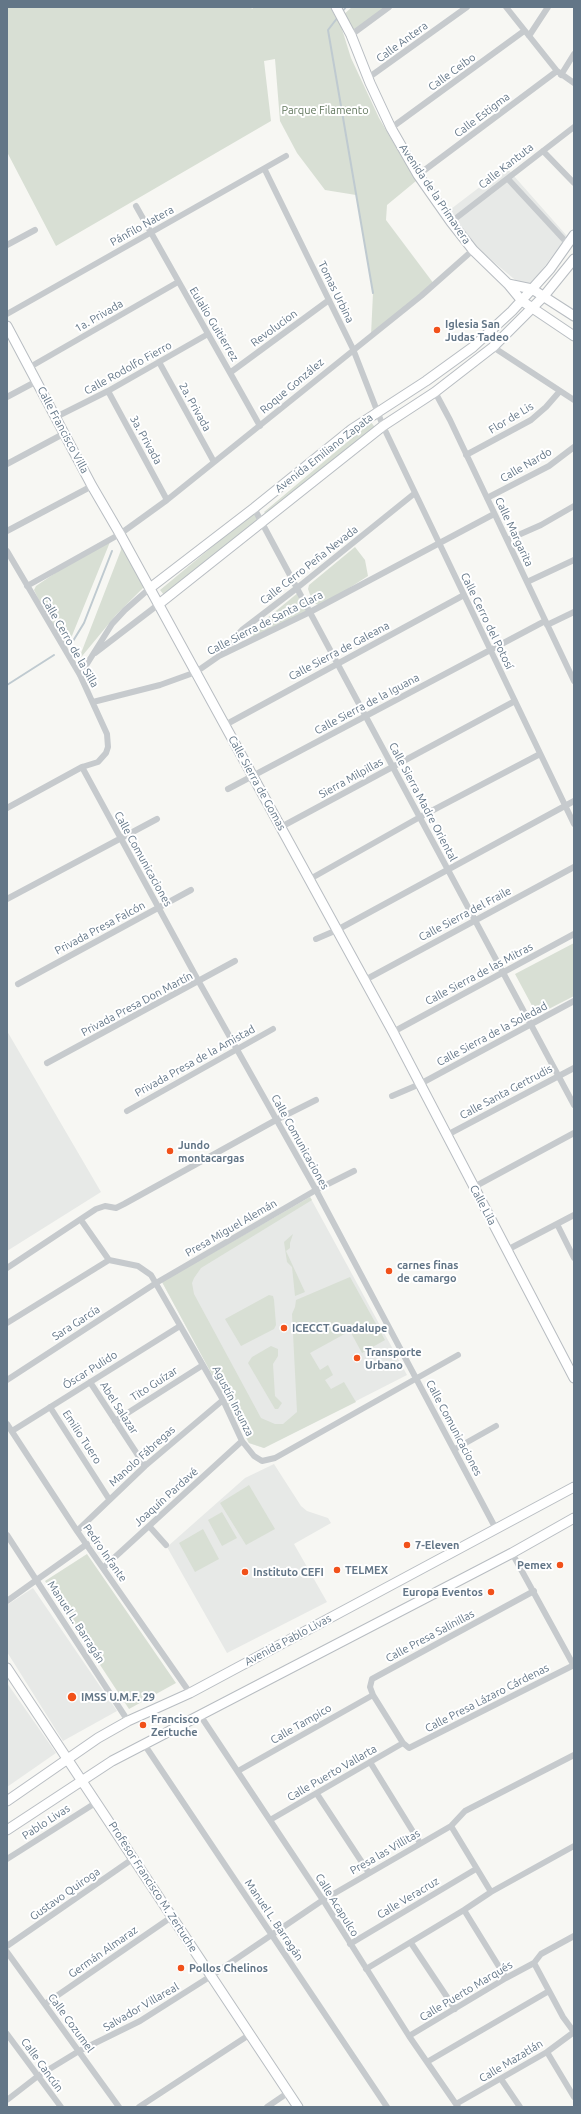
<!DOCTYPE html>
<meta charset="utf-8">
<style>
body{margin:0}
#map{position:relative;width:581px;height:2114px;overflow:hidden;background:#f7f7f3;font-family:Ubuntu,sans-serif}
canvas{display:block}
.frame{position:absolute;inset:0;border:8px solid #637687;pointer-events:none}
</style>
<div id="map">
<canvas width="581" height="2114"></canvas>
<div class="frame"></div>
</div>
<script>
const ctx = document.querySelector('canvas').getContext('2d');
ctx.lineJoin = 'round';
function fill(path, color) { ctx.fillStyle = color; ctx.fill(path, 'evenodd'); }
const shape = rows => new Path2D(rows.map(r => 'M' + r).join(''));
function strokePath(path, color, width, dash) { ctx.strokeStyle = color; ctx.lineWidth = width; ctx.lineCap = dash ? 'butt' : 'round'; ctx.setLineDash(dash || []); ctx.stroke(path); }
function write(font, color, halo, rows, align = 'center') {
  ctx.font = font + ' Ubuntu,sans-serif'; ctx.lineWidth = 4; ctx.setLineDash([]); ctx.textBaseline = 'middle'; ctx.strokeStyle = halo; ctx.fillStyle = color; for (const [text, x, y, turn = 0] of rows) {
    ctx.save(); ctx.translate(x, y); ctx.rotate((+turn || 0) * Math.PI / 180); ctx.textAlign = isNaN(turn) ? turn : align; if (halo) ctx.strokeText(text, 0, 0); ctx.fillText(text, 0, 0); ctx.restore();
  }
}
const built = shape([
 [506,167,567,236,539,274,525,288,478,249,447,212],
 [7,1031,101,1192,7,1251],
 [310,1197,407,1375,264,1448,249,1443,162,1282],
 [274,1464,301,1506,307,1511,328,1518,331,1523,294,1544,327,1602,227,1653,167,1547,245,1478],
 [33,1588,117,1711,63,1741,7,1652,7,1605],
 [7,1683,56,1753,7,1787]
]);
const green = shape([
 [7,7,251,7,252,9,254,7,330,7,341,26,351,58,379,118,416,181,387,205,386,220,434,284,371,335,373,293,356,195,325,190,297,153,280,121,275,59,264,61,271,121,56,246,7,152],
 [352,7,389,7,351,35,342,16],
 [371,422,379,433,270,519,264,512],
 [254,512,262,525,168,600,160,590],
 [119,538,147,584,116,615,78,661,121,550],
 [110,542,65,653,34,590,36,586,98,544],
 [355,547,365,560,368,576,321,606,313,603,308,589,309,585],
 [299,592,307,611,252,640,249,633],
 [574,943,574,996,537,1015,515,974],
 [310,1197,312,1200,201,1268,194,1278,192,1283,194,1294,261,1418,275,1424,283,1424,297,1412,292,1314,295,1307,296,1300,350,1277,385,1340,362,1353,350,1331,310,1353,320,1370,328,1365,333,1375,325,1380,331,1389,344,1382,356,1402,264,1448,249,1443,162,1282],
 [293,1234,290,1243,290,1248,286,1251,305,1292,295,1296,292,1267,287,1262,284,1242],
 [269,1295,273,1296,274,1300,276,1325,274,1329,241,1346,225,1319],
 [271,1346,278,1349,278,1356,273,1364,275,1396,282,1403,278,1409,275,1409,248,1363,252,1357],
 [249,1485,275,1529,246,1545,220,1503],
 [222,1512,237,1538,222,1546,208,1520],
 [203,1529,219,1559,195,1572,179,1543],
 [87,1554,176,1683,129,1709,45,1581]
]);
const stream = shape([
 [342,12,346,7],
 [338,17,328,30,373,293],
 [73,641,84,623,112,551],
 [7,685,54,655]
]);
const street = shape([
 [506,7,557,71,574,83],
 [351,35,389,7],
 [529,36,548,7],
 [561,75,574,54],
 [368,78,467,7],
 [391,128,524,31],
 [543,151,574,183],
 [265,170,353,349,383,426,574,824],
 [418,175,557,71],
 [508,179,568,244],
 [136,206,260,426],
 [451,222,574,127],
 [7,245,35,230],
 [7,314,286,156],
 [493,347,574,400],
 [159,362,214,462],
 [30,367,178,282],
 [231,372,329,300],
 [108,391,167,500],
 [435,392,450,420,574,681],
 [7,397,37,381],
 [56,417,108,391,208,334],
 [466,455,531,420,546,407,560,391],
 [7,464,65,433],
 [487,498,549,466,574,447],
 [254,508,574,1105],
 [7,531,92,486],
 [507,540,541,525,574,506],
 [7,551,80,675,107,734,108,747,106,753,98,762,82,767,7,808],
 [527,582,574,560],
 [27,586,120,534,167,500,421,296,473,250],
 [547,625,574,612],
 [95,653,159,604],
 [221,653,242,630,297,588,415,493],
 [80,675,112,624,125,610,150,588],
 [93,702,160,685,196,672,219,656,310,612,494,514],
 [225,725,464,595],
 [82,767,199,982,316,1190,496,1529],
 [228,789,545,621],
 [281,827,515,701],
 [310,879,420,817,540,754],
 [7,899,157,819],
 [316,939,337,930,574,801],
 [365,980,574,867],
 [18,984,191,890],
 [393,1032,574,934],
 [47,1063,235,961],
 [392,1096,420,1084,574,1001],
 [127,1111,273,1029],
 [447,1135,574,1068],
 [474,1187,574,1133],
 [81,1220,109,1260,138,1266,151,1275,223,1400,242,1441,254,1456,262,1461,275,1458,458,1355],
 [557,1224,574,1258],
 [507,1250,574,1215],
 [7,1268,96,1209,105,1206,116,1208,124,1204,276,1120,316,1100],
 [7,1323,109,1260],
 [7,1380,156,1283,316,1190,354,1171],
 [90,1382,145,1466],
 [50,1407,109,1499],
 [115,1421,203,1365],
 [7,1424,77,1531,190,1693],
 [12,1431,180,1326],
 [455,1449,496,1426],
 [149,1526,166,1545],
 [77,1531,145,1466,223,1400],
 [7,1535,128,1721],
 [512,1553,574,1666],
 [103,1568,242,1441],
 [534,1591,372,1679,370,1687,373,1695,403,1743,409,1748,574,1665],
 [7,1601,87,1544],
 [200,1715,323,1900,409,2036,458,2107],
 [144,1744,387,2107],
 [370,1762,420,1843],
 [238,1771,373,1695],
 [317,1794,369,1873],
 [270,1820,403,1743],
 [451,1826,491,1892],
 [7,1859,97,1802],
 [464,1910,506,1978],
 [411,1943,455,2009],
 [350,1944,476,1869],
 [7,1946,134,1858],
 [7,1952,119,2107],
 [534,1963,563,2017,574,2032],
 [534,1963,541,1954,574,1936],
 [366,1969,464,1910,491,1892,574,1846],
 [45,2004,173,1916],
 [7,2034,61,2107],
 [409,2036,506,1978,534,1963],
 [547,2052,574,2097],
 [427,2062,549,1991],
 [501,2079,520,2107],
 [7,2100,38,2076,79,2051,140,2021,211,1976,323,1900,451,1826,465,1811,574,1755],
 [456,2104,547,2052,574,2032],
 [139,2107,249,2035],
 [267,2107,289,2092]
]);
const secondary = shape([
 [336,7,351,35,370,83,391,128,418,175,451,222,473,250,508,284,522,301,574,336],
 [508,284,532,289,574,316],
 [7,326,92,486,120,534,393,1032,574,1378],
 [150,588,254,508,352,429,426,381,473,347,512,311,532,289,550,269,574,235],
 [159,604,383,426,435,392,493,347,544,296,574,259],
 [7,1668,298,2107],
 [7,1801,98,1738,128,1721,190,1693,574,1487],
 [7,1830,112,1761,512,1553,574,1518]
]);
const markers = [
 [437,330,4,"#f1511a"],
 [170,1151,4,"#f1511a"],
 [389,1271,4,"#f1511a"],
 [284,1328,4,"#f1511a"],
 [357,1358,4,"#f1511a"],
 [407,1545,4,"#f1511a"],
 [560,1565,4,"#f1511a"],
 [337,1570,4,"#f1511a"],
 [245,1572,4,"#f1511a"],
 [491,1592,4,"#f1511a"],
 [72,1697,5,"#f1511a"],
 [143,1725,4,"#f1511a"],
 [181,1968,4,"#f1511a"]
];
const streetNames = [
 ["Calle Antera",402,42,-36],
 ["Calle Ceibo",452,72,-36],
 ["Calle Estigma",482,115,-37],
 ["Calle Kantuta",506,166,-38],
 ["Avenida de la Primavera",435,194,56],
 ["Pánfilo Natera",142,226,-29],
 ["Tomas Urbina",336,292,64],
 ["1a. Privada",99,316,-30],
 ["Eulalio Guitierrez",214,324,59],
 ["Revolucion",274,328,-36],
 ["Calle Rodolfo Fierro",128,368,-29],
 ["Roque González",292,386,-40],
 ["2a. Privada",195,407,61],
 ["Flor de Lis",511,418,-31],
 ["Calle Francisco Villa",63,430,62],
 ["3a. Privada",146,440,61],
 ["Avenida Emiliano Zapata",324,453,-38],
 ["Calle Nardo",526,465,-30],
 ["Calle Margarita",514,532,65],
 ["Calle Cerro Peña Nevada",309,565,-38],
 ["Calle Cerro del Potosí",487,621,64],
 ["Calle Sierra de Santa Clara",265,623,-27],
 ["Calle Cerro de la Silla",70,642,60],
 ["Calle Sierra de Galeana",339,651,-28],
 ["Calle Sierra de la Iguana",367,704,-28],
 ["Sierra Milpillas",351,778,-29],
 ["Calle Sierra de Gomas",257,783,61],
 ["Calle Sierra Madre Oriental",423,802,62],
 ["Calle Comunicaciones",143,859,61],
 ["Calle Sierra del Fraile",465,914,-28],
 ["Privada Presa Falcón",100,928,-28],
 ["Calle Sierra de las Mitras",479,974,-28],
 ["Privada Presa Don Martín",137,1004,-28],
 ["Calle Sierra de la Soledad",492,1034,-28],
 ["Privada Presa de la Amistad",195,1061,-29],
 ["Calle Santa Gertrudis",506,1092,-28],
 ["Calle Comunicaciones",300,1142,61],
 ["Calle Lila",483,1205,62],
 ["Presa Miguel Alemán",231,1228,-30],
 ["Sara García",76,1323,-33],
 ["Óscar Pulido",90,1370,-32],
 ["Tito Guízar",154,1384,-33],
 ["Agustín Insunza",233,1401,63],
 ["Abel Salazar",119,1408,57],
 ["Calle Comunicaciones",454,1428,62],
 ["Emilio Tuero",82,1437,57],
 ["Manolo Fábregas",142,1456,-42],
 ["Joaquín Pardavé",166,1497,-42],
 ["Pedro Infante",105,1553,55],
 ["Manuel L. Barragán",76,1622,57],
 ["Calle Presa Salinillas",430,1636,-28],
 ["Avenida Pablo Livas",288,1640,-28],
 ["Calle Presa Lázaro Cárdenas",487,1698,-27],
 ["Calle Tampico",301,1724,-30],
 ["Calle Puerto Vallarta",332,1773,-30],
 ["Pablo Livas",46,1822,-33],
 ["Presa las Villitas",385,1852,-30],
 ["Profesor Francisco M. Zertuche",153,1887,57],
 ["Gustavo Quiroga",65,1894,-35],
 ["Calle Veracruz",408,1898,-31],
 ["Calle Acapulco",337,1905,58],
 ["Manuel L. Barragán",274,1920,56],
 ["Germán Almaraz",103,1952,-35],
 ["Calle Puerto Marqués",466,1991,-31],
 ["Salvador Villareal",141,2007,-30],
 ["Calle Cozumel",71,2023,54],
 ["Calle Mazatlán",511,2061,-31],
 ["Calle Cancún",42,2065,54]
];
const parkNames = [
 ["Parque Filamento",325,110]
];
const poiNames = [
 ["Iglesia San",445,324],
 ["Judas Tadeo",445,337],
 ["Jundo",178,1145],
 ["montacargas",178,1158],
 ["carnes finas",397,1265],
 ["de camargo",397,1278],
 ["ICECCT Guadalupe",292,1328],
 ["Transporte",365,1352],
 ["Urbano",365,1365],
 ["7-Eleven",415,1545],
 ["Pemex",552,1565,"right"],
 ["TELMEX",345,1570],
 ["Instituto CEFI",253,1572],
 ["Europa Eventos",483,1592,"right"],
 ["IMSS U.M.F. 29",81,1697],
 ["Francisco",151,1719],
 ["Zertuche",151,1732],
 ["Pollos Chelinos",189,1968]
];
fill(built, '#e7e9e7');
fill(green, '#d8dfd4');
strokePath(stream, '#bfcad0', 2);
strokePath(secondary, '#b8bdc2', 11);
strokePath(street, '#c6cacd', 6);
strokePath(secondary, '#fff', 9);
for (const [x, y, r, color] of markers) { const dot = new Path2D(); dot.arc(x, y, r, 0, 2 * Math.PI); ctx.fillStyle = color; ctx.fill(dot); strokePath(dot, '#fff', 1.5); }
write('11px', '#637687', '#fff', streetNames);
write('11px', '#63785f', '#fff', parkNames);
write('bold 11px', '#637687', '#fff', poiNames, 'left');
</script>
